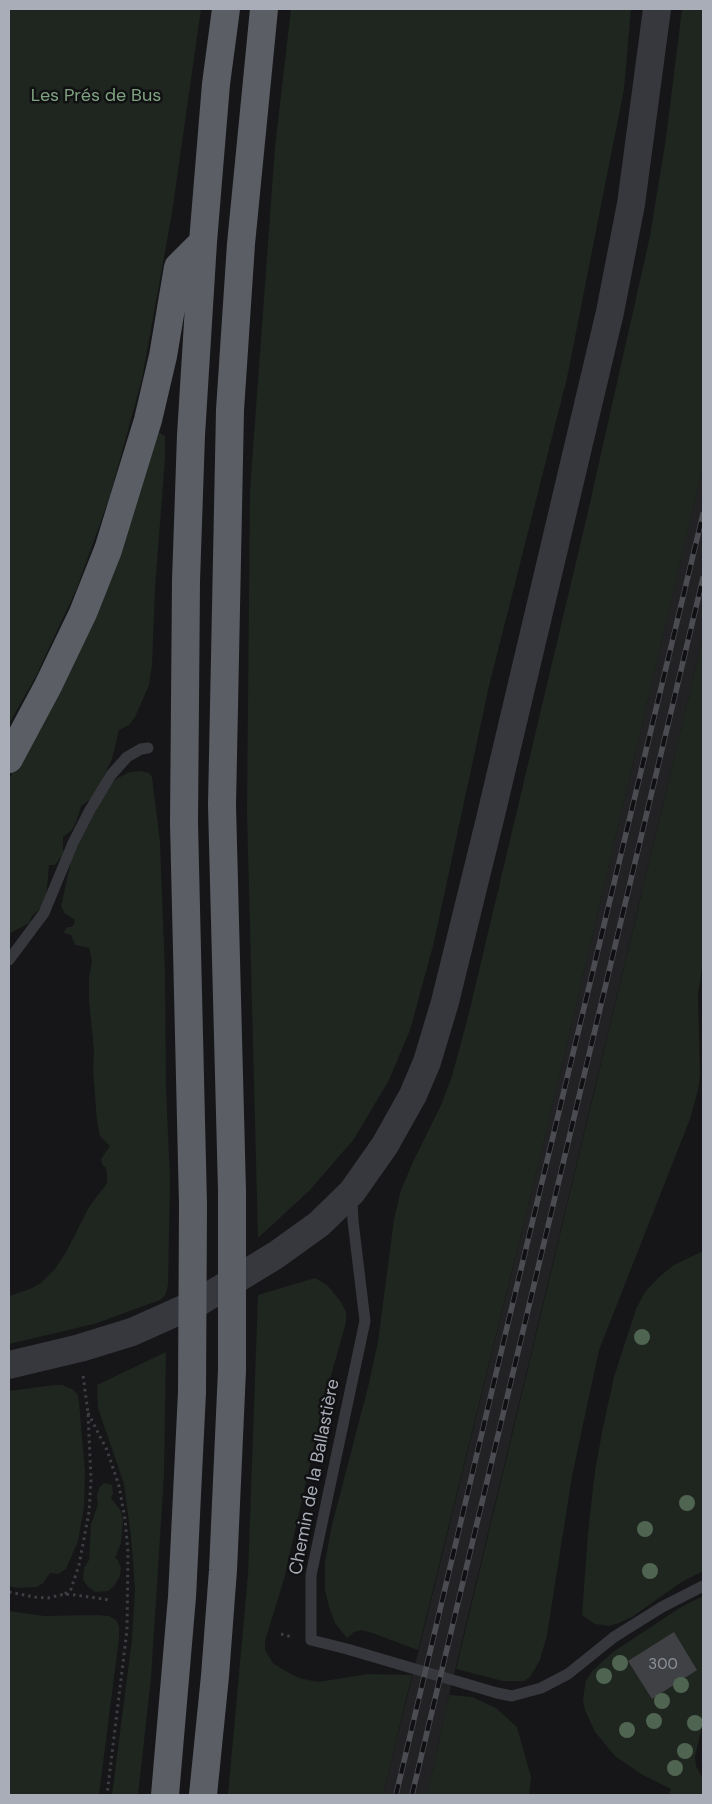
<!DOCTYPE html>
<meta charset="utf-8">
<style>
body{margin:0}
#map{position:relative;width:712px;height:1804px;overflow:hidden;background:#161618;font-family:"DM Sans",sans-serif}
canvas{display:block}
.frame{position:absolute;inset:0;border:10px solid #a8adb8;pointer-events:none}
</style>
<div id="map">
<canvas width="712" height="1804"></canvas>
<div class="frame"></div>
</div>
<script>
const ctx = document.querySelector('canvas').getContext('2d');
ctx.lineJoin = 'round';
function fill(path, color) { ctx.fillStyle = color; ctx.fill(path, 'evenodd'); }
const shape = rows => new Path2D(rows.map(r => 'M' + r).join(''));
function strokePath(path, color, width, dash) { ctx.strokeStyle = color; ctx.lineWidth = width; ctx.lineCap = dash ? 'butt' : 'round'; ctx.setLineDash(dash || []); ctx.stroke(path); }
function write(font, color, halo, rows, align = 'center') {
  ctx.font = font + ' "DM Sans",sans-serif'; ctx.lineWidth = 5; ctx.setLineDash([]); ctx.textBaseline = 'middle'; ctx.strokeStyle = halo; ctx.fillStyle = color; for (const [text, x, y, turn = 0] of rows) {
    ctx.save(); ctx.translate(x, y); ctx.rotate((+turn || 0) * Math.PI / 180); ctx.textAlign = isNaN(turn) ? turn : align; if (halo) ctx.strokeText(text, 0, 0); ctx.fillText(text, 0, 0); ctx.restore();
  }
}
const built = shape([
 [703,466,703,637,449,1695,427,1795,383,1795,546,1133]
]);
const green = shape([
 [9,9,201,9,172,213,142,379,110,496,77,588,36,676,9,724],
 [291,9,631,9,624,89,567,378,489,686,434,942,410,1030,389,1080,354,1139,310,1190,258,1238,247,812,250,490,275,147],
 [682,9,703,9,703,466,546,1133,418,1650,375,1634,362,1630,354,1632,347,1638,335,1623,329,1607,325,1590,325,1562,332,1525,368,1387,378,1342,394,1219,401,1190,413,1162,442,1103,452,1076,467,1021,587,516,650,236,666,138],
 [158,432,165,436,165,458,155,588,152,665,149,685,135,717,129,725,119,730,112,759,100,784,92,798,81,806,75,825,71,831,63,837,63,854,55,865,49,865,46,898,40,909,32,916,29,923,9,934,9,779,31,741],
 [703,637,703,960,698,995,700,1075,698,1090,690,1119,599,1350,572,1476,547,1635,540,1660,530,1677,524,1681,503,1681,456,1669],
 [140,771,149,773,152,777,160,842,165,973,166,1088,170,1179,168,1285,166,1294,160,1300,94,1324,9,1344,9,1296,30,1289,41,1283,54,1270,65,1254,89,1207,107,1183,107,1175,106,1168,102,1164,101,1159,110,1146,100,1136,97,1121,93,1070,94,1050,89,1000,89,977,92,961,89,948,75,945,71,935,64,933,65,930,68,927,72,927,75,922,74,919,65,914,61,906,72,857,107,789,116,779,130,772],
 [703,1251,703,1571,680,1583,632,1617,619,1623,609,1626,595,1624,582,1615,588,1533,595,1471,603,1427,614,1377,636,1309,645,1292,659,1277,674,1265],
 [315,1278,327,1285,341,1302,346,1312,346,1322,327,1390,284,1579,265,1641,265,1650,273,1663,282,1669,299,1678,318,1682,368,1674,412,1675,383,1795,228,1795,248,1575,258,1295],
 [166,1352,164,1475,151,1678,138,1795,112,1795,132,1639,135,1588,131,1537,124,1484,98,1408,97,1385],
 [54,1385,62,1385,72,1389,78,1395,79,1402,85,1472,84,1507,78,1541,66,1569,58,1574,50,1573,43,1583,37,1587,17,1588,9,1586,9,1391],
 [104,1483,112,1485,113,1494,111,1498,121,1511,123,1520,121,1543,115,1558,118,1560,121,1568,120,1576,114,1586,108,1591,95,1592,88,1587,83,1579,84,1568,89,1560,91,1524,98,1504,97,1495,99,1488],
 [703,1596,703,1723,695,1756,696,1766,703,1779,703,1795,669,1795,671,1789,641,1774,615,1756,595,1732,585,1710,583,1701,584,1692,586,1681,593,1670,613,1652,681,1607],
 [9,1611,44,1616,96,1615,109,1616,116,1620,119,1626,119,1638,99,1795,9,1795],
 [449,1695,472,1697,496,1708,517,1727,531,1777,529,1795,427,1795]
]);
const building = shape([
 [674,1632,697,1670,652,1699,628,1661]
]);
const path = shape([
 [88,1413,107,1450,119,1486,125,1519,128,1552,127,1630,107,1795],
 [9,1592,35,1597,48,1598,65,1594,75,1595,110,1600],
 [65,1594,71,1589,79,1565,89,1512,91,1480,88,1413,83,1375],
 [281,1634,292,1637]
]);
const service = shape([
 [9,960,44,913,73,843,90,810,111,775,127,757,141,749,148,748],
 [352,1198,353,1221,365,1321,311,1575,311,1640,347,1649,497,1693,512,1696,541,1688,568,1674,614,1637,662,1607,703,1586]
]);
const tertiary = shape([
 [9,1365,80,1348,132,1332,199,1302,276,1255,319,1224,352,1192,385,1145,413,1095,427,1062,445,1002,490,819,610,312,631,204,657,9]
]);
const trunk = shape([
 [9,759,48,686,83,613,108,550,148,420,163,356,178,267,203,242],
 [232,1191,222,805,230,410,241,244,264,9],
 [193,1205,184,823,186,581,191,435,203,242,216,84,226,9],
 [165,1795,182,1597,192,1392],
 [203,1795,215,1676,223,1570,232,1370]
]);
const rail = shape([
 [396,1795,508,1323,703,514],
 [412,1795,703,578]
]);
const trunkBridge = shape([
 [232,1370,232,1191],
 [192,1392,193,1205]
]);
const trees = [
 [642,1337],
 [687,1503],
 [645,1529],
 [650,1571],
 [620,1663],
 [604,1676],
 [681,1685],
 [662,1701],
 [654,1721],
 [695,1723],
 [627,1730],
 [685,1751],
 [675,1768]
];
const numberNames = [
 ["300",663,1665]
];
const parkNames = [
 ["Les Prés de Bus",96,96]
];
const streetNames = [
 ["Chemin de la Ballastière",315,1477,-79]
];
fill(built, '#222225');
fill(green, '#1e261f');
fill(building, '#404145');
strokePath(path, '#3d3f44', 3, [2.5, 4]);
strokePath(service, '#37383d', 11);
strokePath(tertiary, '#37383d', 28);
strokePath(trunk, '#5b5e65', 28);
strokePath(rail, '#4a4c52', 5.5);
strokePath(rail, '#111113', 4, [11]);
strokePath(trunkBridge, '#5b5e65', 28);
ctx.fillStyle = '#506452';
for (const [x, y] of trees) { ctx.beginPath(); ctx.arc(x, y, 8, 0, 2 * Math.PI); ctx.fill(); }
write('15px', '#8e929b', null, numberNames);
write('18px', '#7fa381', '#111113', parkNames);
write('18px', '#a8adb8', '#111113', streetNames);
</script>
